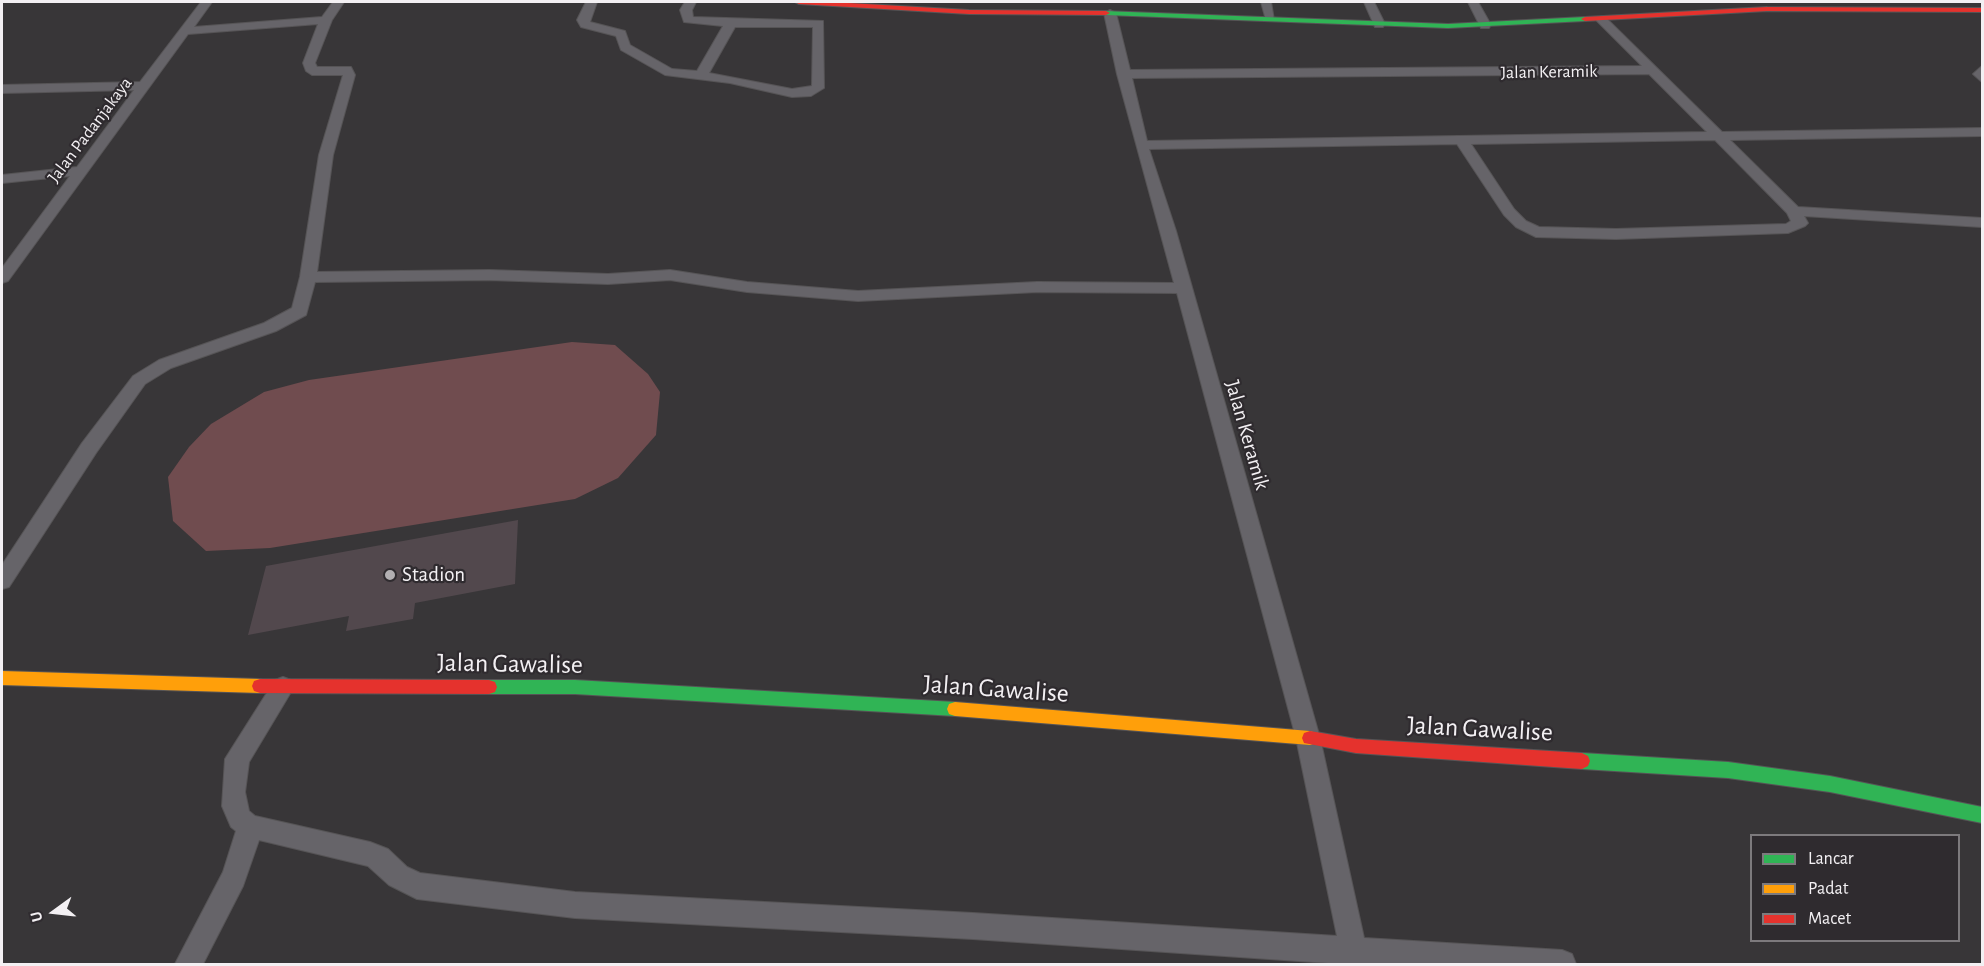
<!DOCTYPE html>
<style>
body{margin:0}
#map{position:relative;width:1984px;height:966px;overflow:hidden;background:#383638;font-family:"Alegreya Sans",sans-serif}
canvas{display:block}
.frame{position:absolute;inset:0;border:3px solid #f3f0f3;pointer-events:none}
.legend{position:absolute;left:1750px;top:834px;width:210px;height:108px;box-sizing:border-box;background:#2f2b2f;border:2px solid #7d7a7d;margin:0;padding:8px 10px;list-style:none;font-size:18px;color:#f3f0f3}
.legend li{display:flex;align-items:center;gap:12px;height:30px}
.legend b{width:30px;border:2px solid #7d7a7d}
.north{position:absolute;left:24px;top:882px;width:60px;height:60px;-webkit-text-stroke:4px #2f2b2f;paint-order:stroke;rotate:255deg;font-size:16px;font-weight:700;line-height:24px;text-align:center;color:#f3f0f3}
.north::after{content:'';display:block;margin:auto;width:21px;height:27px;background:#f3f0f3;clip-path:polygon(50% 0,100% 100%,50% 72%,0 100%)}
</style>
<div id="map">
<canvas width="1984" height="966"></canvas>
<div class="frame"></div>
<ul class="legend">
<li><b style="height:8px;background:#30b455"></b>Lancar</li>
<li><b style="height:8px;background:#ff9f0a"></b>Padat</li>
<li><b style="height:8px;background:#e5322d"></b>Macet</li>
</ul>
<div class="north">U</div>
</div>
<script>
const ctx = document.querySelector('canvas').getContext('2d');
ctx.lineJoin = 'round';
function fill(path, color) { ctx.fillStyle = color; ctx.fill(path, 'evenodd'); }
const shape = rows => new Path2D(rows.map(r => 'M' + r).join(''));
function strokePath(path, color, width, dash) { ctx.strokeStyle = color; ctx.lineWidth = width; ctx.lineCap = dash ? 'butt' : 'round'; ctx.setLineDash(dash || []); ctx.stroke(path); }
function write(font, color, halo, rows, align = 'center') {
  ctx.font = font + ' "Alegreya Sans",sans-serif'; ctx.lineWidth = 4.5; ctx.setLineDash([]); ctx.textBaseline = 'middle'; ctx.strokeStyle = halo; ctx.fillStyle = color; for (const [text, x, y, turn = 0] of rows) {
    ctx.save(); ctx.translate(x, y); ctx.rotate((+turn || 0) * Math.PI / 180); ctx.textAlign = isNaN(turn) ? turn : align; if (halo) ctx.strokeText(text, 0, 0); ctx.fillText(text, 0, 0); ctx.restore();
  }
}
const green = shape([
 [572,342,615,345,648,374,660,392,656,435,618,478,575,499,270,548,206,551,173,521,168,477,189,447,211,424,264,392,309,380]
]);
const building = shape([
 [518,520,515,584,415,603,413,619,346,631,349,616,248,635,266,566]
]);
const street = shape([
 [201,2,212,2,194,27,322,17,333,2,344,2,332,20,315,63,317,67,351,67,355,75,333,155,317,272,489,270,608,274,670,270,747,282,858,291,1037,282,1174,283,1117,74,1104,13,1110,10,1116,13,1130,70,1642,66,1594,18,1604,16,1722,132,1982,128,1982,136,1730,140,1798,207,1982,218,1982,227,1804,216,1808,223,1805,226,1788,233,1616,239,1536,237,1516,227,1504,215,1457,144,1149,149,1176,231,1320,738,1364,938,1562,950,1572,954,1576,964,1343,964,973,939,575,918,417,899,389,885,368,866,259,840,243,886,203,964,175,964,223,872,236,831,231,827,222,806,225,759,275,680,283,677,291,680,294,687,249,762,245,792,249,811,255,816,370,842,388,849,407,867,420,873,575,892,973,913,1337,936,1296,738,1177,293,1037,292,858,301,747,292,670,280,608,284,489,280,315,282,306,315,276,331,171,368,145,384,96,453,9,587,2,589,2,565,82,443,133,376,159,360,264,323,292,308,300,277,319,155,343,75,312,75,306,71,303,63,318,24,188,34,8,281,2,283,2,268,70,176,2,183,2,175,77,167,134,90,2,93,2,85,140,82,201,2],
 [1649,74,1707,132,1147,141,1132,78,1649,74],
 [1715,140,1787,213,1791,221,1786,224,1616,229,1539,227,1526,221,1514,209,1471,144,1715,140],
 [586,2,597,2,590,22,625,31,630,45,672,69,697,71,723,26,684,22,680,10,685,2,696,2,692,10,693,17,823,21,824,88,811,96,792,97,730,83,665,75,621,50,616,36,581,27,577,20,586,2],
 [735,27,813,27,812,86,792,89,709,73,735,27],
 [1261,2,1271,2,1274,20,1266,20,1261,2],
 [1364,2,1374,2,1385,24,1383,27,1375,27,1364,2],
 [1468,2,1478,2,1491,25,1489,28,1481,28,1468,2],
 [1982,66,1982,82,1973,74,1982,66]
]);
const fast = shape([
 [1103,11,1448,24,1585,17,1589,19,1585,21,1448,28,1106,15,1102,13,1103,11],
 [489,680,575,680,955,702,961,704,963,709,961,714,955,716,575,694,489,694,483,692,481,687,483,682,489,680],
 [1582,753,1728,762,1830,776,1982,807,1982,823,1830,792,1728,778,1582,769,1576,766,1574,761,1576,756,1582,753]
]);
const slow = shape([
 [2,671,260,679,266,681,268,686,266,691,260,693,2,685,2,671],
 [955,702,1310,731,1316,733,1318,738,1316,743,1310,745,955,716,949,714,947,709,949,704,955,702]
]);
const jam = shape([
 [795,2,831,2,969,10,1106,11,1110,13,1106,15,969,14,799,4,795,2],
 [1767,7,1982,8,1982,12,1767,11,1585,21,1581,19,1585,17,1767,7],
 [260,679,489,680,495,682,497,687,495,692,489,694,260,693,254,691,252,686,254,681,260,679],
 [1310,731,1356,739,1582,753,1588,756,1590,761,1588,766,1582,769,1356,753,1304,743,1302,738,1304,733,1310,731]
]);
const markers = [
 [390,575,6,"#b2afb2"]
];
const farStreetnames = [
 ["Jalan Keramik",1549,72,-1],
 ["Jalan Padanjakaya",90,130,-53]
];
const streetNames = [
 ["Jalan Keramik",1247,435,74]
];
const poiNames = [
 ["Stadion",402,575]
];
const nearStreetnames = [
 ["Jalan Gawalise",510,664,1],
 ["Jalan Gawalise",996,689,4],
 ["Jalan Gawalise",1480,729,3]
];
fill(green, '#704c4f');
fill(building, '#52484d');
strokePath(street, '#565456', 2);
strokePath(fast, '#565456', 2);
strokePath(slow, '#565456', 2);
strokePath(jam, '#565456', 2);
fill(street, '#666469');
fill(fast, '#30b455');
fill(slow, '#ff9f0a');
fill(jam, '#e5322d');
for (const [x, y, r, color] of markers) { const dot = new Path2D(); dot.arc(x, y, r, 0, 2 * Math.PI); ctx.fillStyle = color; ctx.fill(dot); strokePath(dot, '#2f2b2f', 2); }
write('18px', '#f3f0f3', '#2f2b2f', farStreetnames);
write('21px', '#f3f0f3', '#2f2b2f', streetNames);
write('21px', '#f3f0f3', '#2f2b2f', poiNames, 'left');
write('26px', '#f3f0f3', '#2f2b2f', nearStreetnames);
</script>
